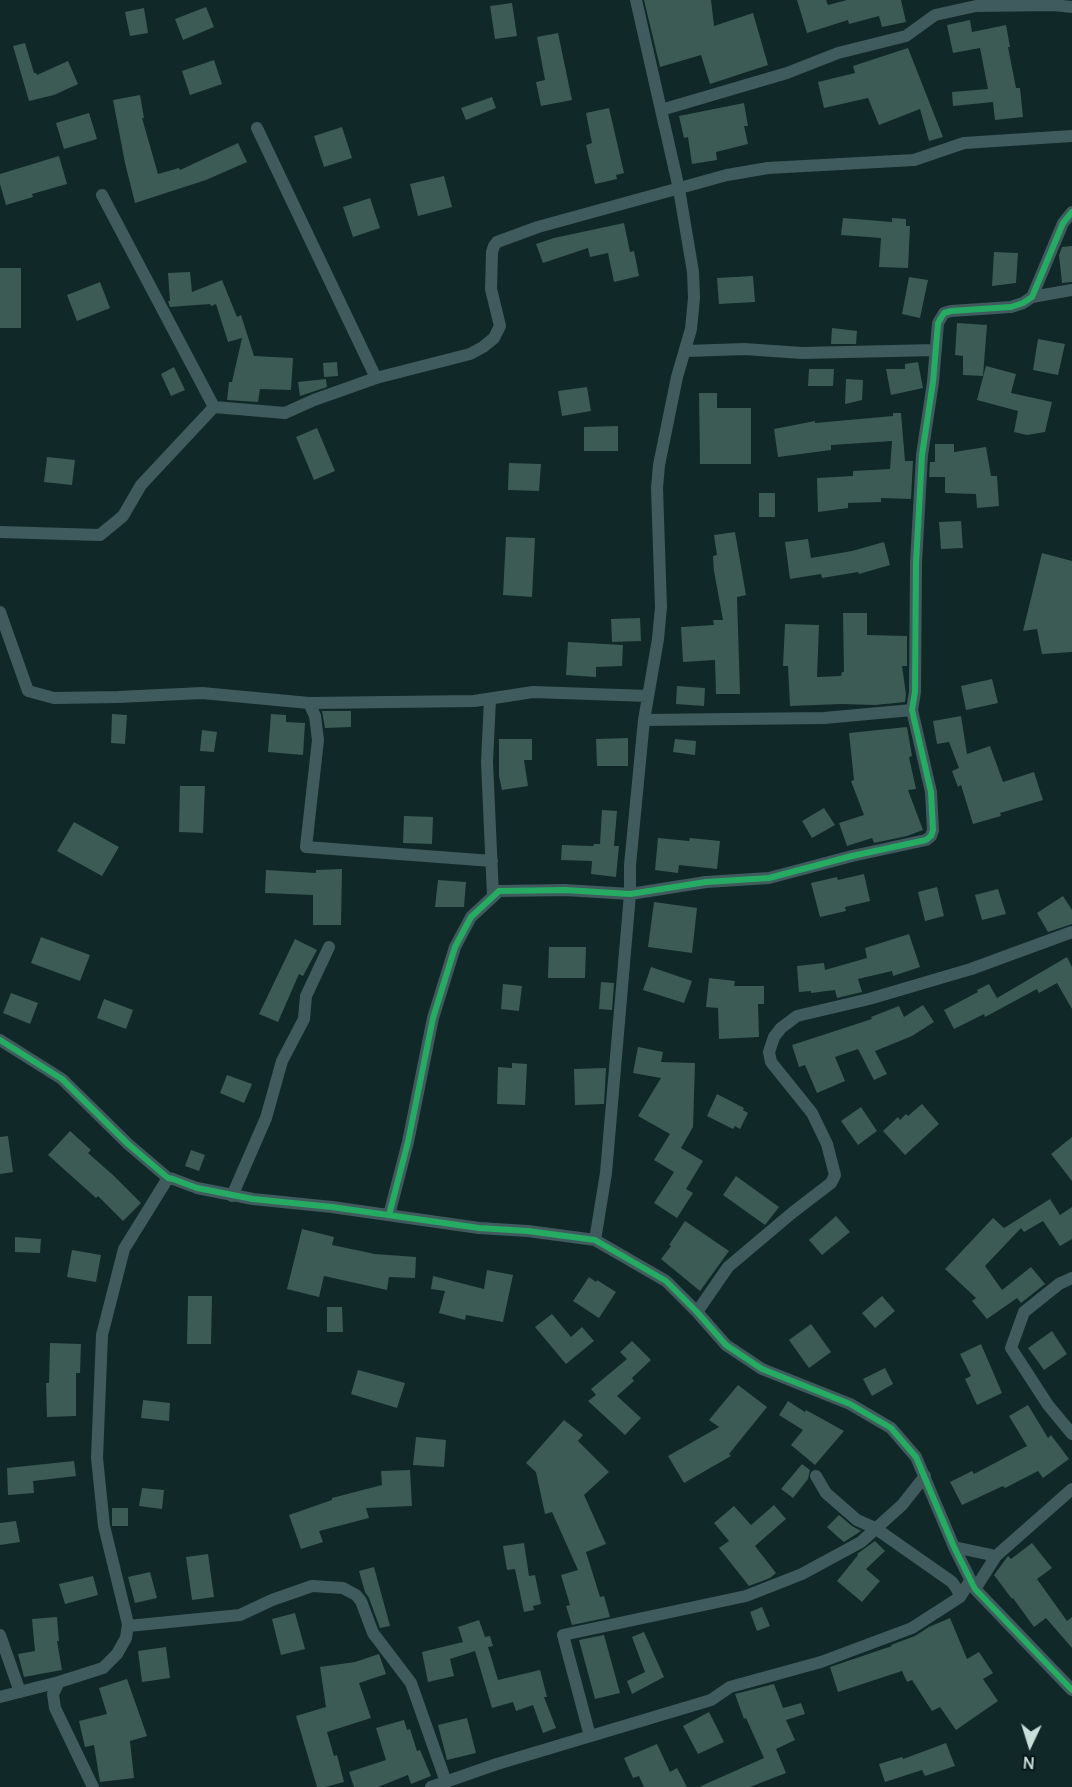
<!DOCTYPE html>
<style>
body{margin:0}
#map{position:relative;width:1072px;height:1787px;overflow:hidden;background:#102827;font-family:Manrope,sans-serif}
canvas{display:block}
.north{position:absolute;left:1000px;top:1715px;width:60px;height:60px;-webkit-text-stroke:4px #061716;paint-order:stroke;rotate:184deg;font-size:16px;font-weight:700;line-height:24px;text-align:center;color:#c8dedb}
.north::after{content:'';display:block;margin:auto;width:21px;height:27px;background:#c8dedb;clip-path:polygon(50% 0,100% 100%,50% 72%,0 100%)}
</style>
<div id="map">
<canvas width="1072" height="1787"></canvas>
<div class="north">N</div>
</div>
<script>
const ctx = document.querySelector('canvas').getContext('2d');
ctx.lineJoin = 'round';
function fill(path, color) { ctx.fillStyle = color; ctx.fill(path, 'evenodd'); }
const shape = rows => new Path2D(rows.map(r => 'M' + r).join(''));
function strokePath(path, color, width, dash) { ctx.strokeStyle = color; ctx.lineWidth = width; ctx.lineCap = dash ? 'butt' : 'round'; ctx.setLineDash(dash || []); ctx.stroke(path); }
const building = shape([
 [644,0,711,0,714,26,753,13,768,65,710,84,701,55,660,67],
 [797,0,826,0,828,5,847,0,901,0,906,22,882,27,879,16,849,24,848,20,807,33],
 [512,3,517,36,495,39,490,6],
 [206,7,214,27,183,40,175,19],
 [144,8,148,33,130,36,125,12],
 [970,20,972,32,1006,25,1010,47,1008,47,1016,88,1020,88,1023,117,995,120,993,102,953,106,952,92,988,89,980,48,953,53,947,25],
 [558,33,572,100,541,106,536,82,545,80,537,37],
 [25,43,34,73,36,73,37,75,68,61,78,84,54,95,29,101,13,46],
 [908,48,943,137,929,141,920,109,879,125,868,98,824,108,818,82,855,73,853,66],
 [214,60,222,84,190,95,182,71],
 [140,95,144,118,142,118,158,174,179,168,180,170,238,143,247,162,206,180,135,203,125,163,113,100],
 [492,97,496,108,466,120,461,108],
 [744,103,748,126,744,126,748,144,716,152,717,160,692,164,688,137,684,138,679,116],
 [609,108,624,173,616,175,617,179,595,184,586,145,592,143,586,113],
 [89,113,97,139,64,149,56,123],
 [342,127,352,158,324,167,314,136],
 [59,156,67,184,32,194,33,197,6,205,0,184,0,174],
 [444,176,452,207,418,216,410,184],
 [370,198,380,228,353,237,343,207],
 [843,218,892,222,892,218,906,219,906,226,910,226,908,268,879,267,881,238,841,235],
 [624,223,630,252,634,251,639,276,614,282,608,253,590,257,588,248,543,263,536,244,554,238],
 [1072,246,1072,282,1062,283,1059,255,1062,247],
 [994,252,1018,253,1016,283,992,286],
 [0,268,21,268,21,328,0,328],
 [190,272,192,292,222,280,237,317,241,315,254,356,293,358,291,390,260,389,258,402,227,400,229,382,232,382,242,338,228,342,216,304,211,306,210,304,170,307,168,301,170,301,168,273],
 [753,276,755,302,719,304,717,278],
 [909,277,928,280,920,318,902,314],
 [100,282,110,308,77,321,67,295],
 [957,323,987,325,983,376,963,375,963,356,955,355],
 [832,328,857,331,856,344,831,344],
 [1038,339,1065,344,1058,375,1033,370],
 [337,362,338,376,324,377,323,363],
 [918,362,923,388,891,395,886,369,905,369,905,364],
 [986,366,1016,374,1011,393,1052,402,1045,432,1027,435,1014,432,1018,411,977,400],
 [174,367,185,390,171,396,161,374],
 [809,369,834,369,833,386,808,386],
 [326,379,327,387,300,396,298,382],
 [846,379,863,380,862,400,845,404],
 [587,387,591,411,562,416,558,391],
 [699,393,717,393,717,408,751,408,751,464,700,464],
 [893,413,901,413,905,461,913,461,911,499,881,498,881,502,848,503,848,508,818,512,817,478,853,476,853,471,890,469,892,441,831,445,831,450,778,457,774,429,815,421,815,423,893,416],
 [618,426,618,451,584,451,584,427],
 [317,428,335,471,314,480,296,437],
 [935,444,954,444,954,452,986,447,991,476,997,476,999,506,977,508,976,494,945,493,945,477,929,477,930,462,935,462],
 [47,457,75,460,72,485,44,482],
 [509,463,541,464,539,491,508,490],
 [759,493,775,493,775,517,759,517],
 [961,521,963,548,941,549,939,522],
 [735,532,746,595,737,597,740,694,716,694,715,660,683,662,681,627,714,625,713,620,723,620,714,571,713,556,717,555,714,535],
 [506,537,535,538,532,597,503,595],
 [808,539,811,558,852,551,884,542,890,565,859,574,858,572,822,578,821,574,790,579,785,542],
 [1042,553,1072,561,1072,652,1042,654,1037,629,1023,631],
 [843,613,867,613,867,635,907,636,907,666,902,666,906,694,905,702,875,705,841,704,790,706,788,666,783,666,785,624,819,625,817,677,841,676,842,672,844,672],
 [640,618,641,641,612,642,611,619],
 [568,642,623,645,622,666,596,667,596,677,566,675],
 [992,679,998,703,966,710,961,686],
 [677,686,705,688,704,706,676,704],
 [322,711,351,711,351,727,325,728],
 [112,714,127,715,125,744,111,743],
 [271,714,286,715,286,722,305,723,303,755,268,752],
 [961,716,967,754,990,746,1003,782,1034,772,1043,800,1000,813,1001,816,973,824,961,785,958,787,952,771,959,768,949,742,937,744,933,721],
 [907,727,912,756,909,757,916,789,908,790,923,830,907,836,874,843,872,838,847,846,839,823,864,815,851,781,854,780,849,733],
 [202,730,217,732,214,752,200,751],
 [628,738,628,766,597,766,596,739],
 [499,739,532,739,532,760,524,760,528,786,502,790,499,776],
 [675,739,696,741,695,755,673,752],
 [180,786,205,786,203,833,179,832],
 [824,808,835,825,812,838,802,821],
 [602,810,617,811,614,846,619,846,616,877,591,874,592,861,561,860,562,845,593,846,594,844,600,844],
 [404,816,433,817,432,844,403,843],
 [74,822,119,847,102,876,57,851],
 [658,838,689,841,690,838,720,841,717,869,679,865,678,873,655,870],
 [342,869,341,925,313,925,313,895,265,893,266,870,316,873,316,870],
 [864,874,870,901,845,907,846,911,820,917,811,883,837,877,838,880],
 [438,880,466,882,464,907,435,907],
 [937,887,944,916,925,921,918,892],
 [998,889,1006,914,982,920,975,895],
 [1063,896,1072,910,1072,924,1048,932,1037,913],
 [654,902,697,908,692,953,648,947],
 [909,934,920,967,893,976,892,971,858,979,862,992,837,998,835,990,811,993,811,991,799,992,797,966,824,963,825,970,867,958,865,948],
 [41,937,90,955,80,981,31,963],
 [295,939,317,950,303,976,299,974,278,1022,259,1014],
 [549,947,586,947,585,978,548,978],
 [1067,957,1072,967,1072,1009,1057,983,1039,993,1037,989,985,1017,984,1014,954,1029,944,1010,978,992,977,990,989,984,997,998],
 [651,967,692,981,684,1003,643,990],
 [709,978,735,981,734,986,764,986,764,1004,758,1004,759,1037,719,1039,718,1008,706,1007],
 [601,982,614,983,612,1010,599,1009],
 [503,984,522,986,519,1011,501,1009],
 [11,993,38,1003,30,1024,3,1013],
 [104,999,133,1010,126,1029,97,1018],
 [923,1005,934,1022,912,1036,875,1051,887,1074,874,1080,858,1049,835,1057,845,1081,817,1093,805,1065,799,1067,792,1045,872,1019,871,1017,899,1006,904,1017],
 [638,1047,663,1052,661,1062,695,1063,693,1127,681,1148,703,1161,686,1189,693,1193,677,1218,654,1203,674,1172,654,1160,670,1134,638,1116,661,1078,633,1073],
 [512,1063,527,1064,525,1105,497,1104,498,1067,512,1068],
 [606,1068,604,1104,575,1105,574,1069],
 [227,1075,252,1084,244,1103,220,1093],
 [717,1094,744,1108,743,1110,748,1113,740,1129,735,1126,733,1129,707,1116],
 [922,1104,939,1124,905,1155,883,1131,898,1117,900,1120,906,1114,908,1116],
 [861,1107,877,1131,858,1145,841,1121],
 [70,1131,91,1150,88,1153,113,1175,141,1203,123,1221,98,1196,96,1198,48,1155],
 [8,1136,13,1172,0,1174,0,1137],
 [1072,1137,1072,1181,1051,1154],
 [191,1150,205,1155,199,1171,185,1166],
 [736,1176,779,1207,765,1225,723,1195],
 [1050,1199,1060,1215,1072,1207,1072,1239,1060,1246,1043,1221,1024,1232,1021,1228,985,1266,1002,1290,1031,1267,1045,1284,1021,1303,1017,1298,987,1319,972,1301,976,1298,945,1269,993,1218,1004,1228],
 [836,1216,850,1232,822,1255,809,1240],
 [685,1221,729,1251,700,1291,661,1259,671,1246,669,1245],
 [302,1229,334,1237,332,1245,375,1254,416,1257,415,1278,389,1277,387,1290,324,1276,319,1297,287,1289],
 [15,1237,41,1239,40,1253,15,1252],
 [72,1250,101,1255,96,1282,67,1277],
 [487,1270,513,1275,503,1322,466,1315,465,1320,439,1313,445,1291,431,1289,433,1276,484,1289],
 [589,1277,596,1282,597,1280,616,1292,599,1318,573,1301],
 [188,1296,212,1296,211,1344,187,1344],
 [882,1296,895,1311,875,1328,862,1313],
 [327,1307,342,1307,343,1332,327,1332],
 [552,1314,571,1337,582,1327,594,1341,566,1364,535,1327],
 [811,1324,831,1352,809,1368,789,1340],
 [1052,1331,1067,1354,1044,1370,1028,1348],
 [632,1341,651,1360,632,1378,634,1381,617,1396,641,1418,625,1435,588,1401,596,1395,591,1389,627,1359,620,1352],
 [50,1343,81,1344,80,1373,76,1373,76,1416,47,1417,46,1383,49,1383],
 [981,1344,1002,1393,977,1405,965,1379,971,1376,960,1354],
 [885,1368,893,1384,872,1396,863,1379],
 [358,1370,405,1383,397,1408,351,1394],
 [738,1385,767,1407,729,1454,731,1456,684,1483,668,1456,719,1427,709,1420],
 [143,1400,170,1403,169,1421,141,1418],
 [788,1401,805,1412,806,1410,844,1431,815,1465,791,1445,803,1430,779,1415],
 [1028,1405,1048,1438,1051,1435,1069,1459,1043,1478,1038,1471,1005,1488,1003,1486,962,1505,950,1482,972,1471,974,1474,1027,1446,1009,1416],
 [564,1420,583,1435,578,1441,609,1472,584,1495,606,1544,586,1552,600,1597,604,1596,610,1617,572,1625,566,1606,570,1605,561,1575,578,1570,552,1512,545,1514,536,1472,526,1463],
 [416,1437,446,1440,444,1467,413,1465],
 [74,1461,76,1476,33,1481,34,1493,8,1495,7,1468],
 [802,1464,810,1470,808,1479,793,1498,781,1489],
 [410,1470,412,1506,366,1508,369,1518,319,1531,323,1542,301,1549,289,1515,332,1500,332,1498,382,1485,381,1471],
 [142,1488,164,1490,162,1509,139,1506],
 [774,1505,786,1519,755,1546,776,1573,770,1578,749,1586,719,1548,729,1541,714,1523,734,1506,751,1525],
 [112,1508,128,1508,128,1526,112,1526],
 [839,1515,852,1526,861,1531,844,1542,839,1538,827,1527],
 [16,1521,20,1542,0,1545,0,1523],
 [875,1541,885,1551,866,1569,880,1581,862,1602,837,1581,858,1555,857,1554],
 [524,1543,529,1576,535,1575,541,1604,533,1606,534,1610,524,1612,515,1569,507,1570,503,1546],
 [1032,1543,1052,1568,1037,1579,1067,1621,1072,1617,1072,1648,1046,1618,1034,1627,1013,1598,1012,1599,994,1575,1008,1556,1011,1559],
 [208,1554,214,1597,192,1600,186,1557],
 [374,1567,390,1626,380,1628,369,1598,365,1592,359,1571],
 [150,1572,157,1598,135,1603,128,1577],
 [93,1576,98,1595,65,1604,59,1584],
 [762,1607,770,1626,757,1631,750,1612],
 [295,1613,305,1649,281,1655,272,1619],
 [57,1617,59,1641,57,1641,62,1670,24,1677,18,1654,35,1651,32,1619],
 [950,1618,967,1659,979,1652,993,1673,983,1679,998,1701,956,1730,940,1707,932,1711,912,1680,907,1682,902,1671,838,1692,830,1667,892,1646,891,1645,915,1636,929,1627],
 [479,1620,485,1637,490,1636,493,1646,488,1647,498,1680,540,1670,547,1697,544,1697,556,1728,543,1733,533,1705,516,1711,513,1702,492,1708,475,1651,450,1659,454,1676,428,1682,422,1652,463,1642,458,1627],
 [644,1632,664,1677,632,1694,627,1681,645,1672,632,1637],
 [604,1635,620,1693,595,1699,579,1640],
 [166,1647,170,1678,142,1682,138,1651],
 [379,1654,386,1674,359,1683,371,1718,327,1732,334,1756,337,1755,344,1782,325,1787,317,1787,296,1716,326,1707,320,1667,355,1662],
 [127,1679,147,1736,130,1741,134,1778,100,1782,94,1745,85,1747,79,1721,107,1714,99,1688],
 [774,1684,783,1708,801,1703,805,1714,786,1720,795,1740,776,1749,786,1773,750,1787,699,1787,764,1758,746,1718,744,1719,735,1694],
 [709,1712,724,1742,698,1754,683,1726],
 [467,1718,476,1753,447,1760,438,1725],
 [404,1720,407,1730,410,1729,417,1751,420,1750,431,1776,411,1784,408,1775,378,1787,354,1787,349,1772,386,1760,376,1728],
 [946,1743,955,1766,925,1776,922,1770,885,1782,879,1764,902,1757,903,1759],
 [657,1744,670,1772,677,1768,687,1787,644,1787,639,1776,633,1778,624,1758]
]);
const minor = shape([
 [661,110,787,73,838,53,906,36,935,15,976,6,1054,5,1072,7],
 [257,128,376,378],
 [102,195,214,407],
 [1032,297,1072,290],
 [686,351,744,349,802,353,936,350],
 [0,532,100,535,123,516,141,485,214,407,285,413,314,400,376,378,470,354,483,347,494,338,500,326,491,289,492,252,494,246,497,242,538,227,727,175,768,168,914,160,964,143,1072,136],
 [0,612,28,691,54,698,118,697,202,693,309,703,315,716,318,740,306,847,492,861],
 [490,699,487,762,493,896],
 [309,703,474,701,533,692,648,696],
 [644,720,824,718,912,710],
 [0,1040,62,1079,128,1144,168,1178,173,1179,197,1188,253,1199,332,1207,479,1228,528,1231,595,1240,666,1281,697,1312,726,1345,762,1369,850,1404,891,1428,916,1457,954,1547,975,1589,1072,1690],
 [232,1196,266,1118,282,1061,304,1019,306,996,329,947],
 [389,1215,408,1142,433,1018,455,947,471,917,499,891,565,890,630,894,706,882,769,878,852,856,926,840,931,836,933,830,931,792,912,710,915,692,916,563,922,455,933,382,938,323,944,313,951,311,1011,307,1023,303,1032,297,1063,223,1072,212],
 [595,1240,606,1173,630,894,630,865,644,720,658,639,661,607,657,488,659,465,677,377,691,329,694,298,693,272,679,189,636,0],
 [1072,1278,1059,1284,1024,1312,1011,1348,1048,1405,1072,1434],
 [697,1312,728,1267,792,1213,831,1183,835,1175,827,1144,812,1113,771,1062,769,1052,774,1037,781,1028,797,1016,869,999,971,969,1072,932],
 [816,1476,826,1493,857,1520,875,1528,952,1582,957,1589,960,1597],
 [954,1547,996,1556],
 [975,1589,996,1556,1072,1489],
 [128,1626,240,1615,272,1600,312,1586,343,1588,356,1595,361,1601,373,1633,411,1683,446,1782],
 [0,1635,20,1692],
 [0,1697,59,1682],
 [590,1736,563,1635,746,1596,802,1574,861,1542,902,1505,925,1476],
 [93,1787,55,1708,53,1694,59,1682,103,1668,117,1654,126,1638,128,1624,104,1526,97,1458,102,1335,124,1249,168,1178],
 [431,1787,497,1764,711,1700,730,1687,821,1662,912,1628,960,1597,970,1581]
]);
const cycleway = shape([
 [0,1040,62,1079,128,1144,168,1178,173,1179,197,1188,253,1199,332,1207,479,1228,528,1231,595,1240,666,1281,697,1312,726,1345,762,1369,850,1404,891,1428,916,1457,954,1547,975,1589,1072,1690],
 [389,1215,408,1142,433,1018,455,947,471,917,499,891,565,890,630,894,706,882,769,878,852,856,926,840,931,836,933,830,931,792,912,710,915,692,916,563,922,455,933,382,938,323,944,313,951,311,1011,307,1023,303,1032,297,1063,223,1072,212]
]);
fill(building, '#3c5b54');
strokePath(minor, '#405b5e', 12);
strokePath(cycleway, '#26ab63', 6);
</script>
